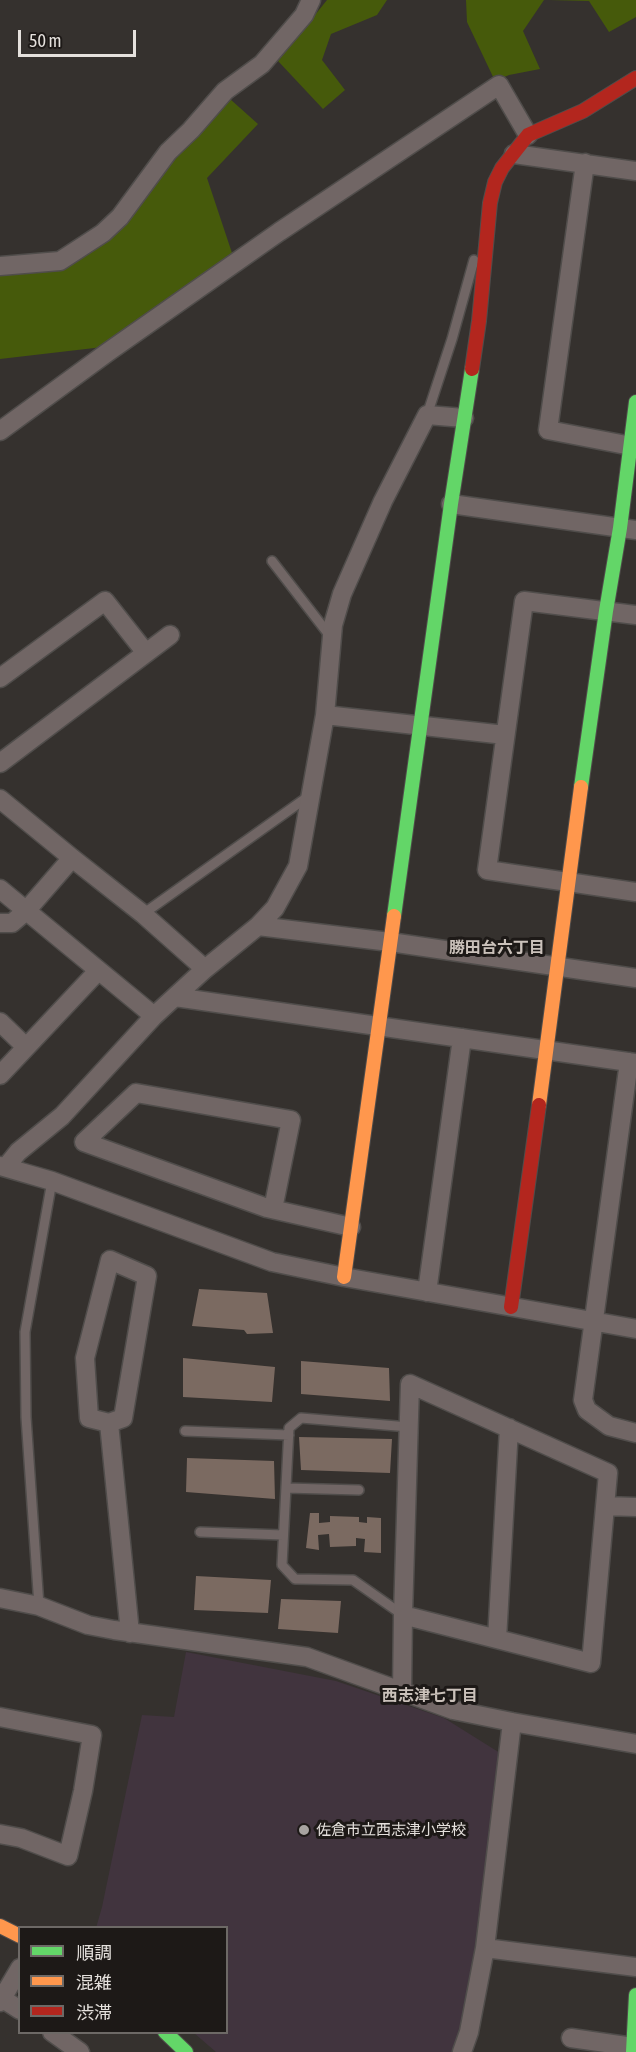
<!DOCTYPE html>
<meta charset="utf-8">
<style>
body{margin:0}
#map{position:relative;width:636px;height:2052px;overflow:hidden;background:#35312e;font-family:"Asap Condensed","Noto Sans JP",sans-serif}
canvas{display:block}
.legend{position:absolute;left:18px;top:1926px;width:210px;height:108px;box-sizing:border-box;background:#1d1917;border:2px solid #6d6966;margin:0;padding:8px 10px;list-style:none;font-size:18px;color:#e5e1dd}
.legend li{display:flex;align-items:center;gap:12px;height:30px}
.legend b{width:30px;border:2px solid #6d6966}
.scale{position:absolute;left:18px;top:30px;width:118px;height:27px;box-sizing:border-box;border:3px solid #e5e1dd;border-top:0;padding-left:8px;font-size:18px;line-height:21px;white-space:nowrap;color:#e5e1dd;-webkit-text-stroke:4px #1d1917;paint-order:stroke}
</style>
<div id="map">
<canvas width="636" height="2052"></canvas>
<ul class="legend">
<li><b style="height:8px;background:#63d668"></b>順調</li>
<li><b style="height:8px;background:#ff974d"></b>混雑</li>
<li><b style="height:8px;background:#b3261e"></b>渋滞</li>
</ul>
<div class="scale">50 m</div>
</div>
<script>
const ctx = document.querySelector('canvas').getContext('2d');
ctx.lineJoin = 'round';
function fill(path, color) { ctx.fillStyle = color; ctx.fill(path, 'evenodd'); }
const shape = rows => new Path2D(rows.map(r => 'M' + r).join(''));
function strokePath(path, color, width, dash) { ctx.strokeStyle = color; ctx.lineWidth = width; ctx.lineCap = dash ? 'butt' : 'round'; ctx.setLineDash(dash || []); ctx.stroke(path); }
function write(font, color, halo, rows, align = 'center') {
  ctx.font = font + ' "Asap Condensed","Noto Sans JP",sans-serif'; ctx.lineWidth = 6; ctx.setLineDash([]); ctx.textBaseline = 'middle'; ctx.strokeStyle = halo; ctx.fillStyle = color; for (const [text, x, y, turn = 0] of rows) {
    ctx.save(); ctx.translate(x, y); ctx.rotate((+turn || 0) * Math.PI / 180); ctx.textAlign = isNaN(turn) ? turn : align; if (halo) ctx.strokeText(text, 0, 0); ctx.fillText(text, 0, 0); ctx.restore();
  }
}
const education = shape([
 [186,1652,336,1681,444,1718,500,1753,467,2013,455,2052,216,2052,194,2033,226,2032,226,1928,96,1928,102,1907,142,1715,174,1717]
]);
const green = shape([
 [327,0,387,0,377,15,331,34,322,60,345,90,323,109,278,61],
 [466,0,544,0,523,31,540,69,509,75,495,81,467,22],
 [549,0,636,0,636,17,609,32,589,1],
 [230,99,258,124,207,178,233,256,103,347,0,359,0,273,101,243,127,223,170,165]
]);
const building = shape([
 [199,1289,267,1293,273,1333,247,1334,244,1330,192,1326],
 [183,1358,275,1367,272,1402,183,1397],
 [301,1361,389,1368,390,1401,301,1394],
 [299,1437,392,1439,390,1473,301,1470],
 [187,1458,274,1461,275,1499,186,1492],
 [310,1513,319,1513,319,1523,330,1522,330,1516,359,1517,359,1522,367,1523,367,1517,381,1518,381,1553,364,1552,365,1539,356,1538,356,1546,330,1547,329,1534,318,1535,319,1550,306,1548],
 [196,1576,271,1580,268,1613,194,1610],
 [281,1599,341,1601,338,1633,278,1629]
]);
const lane = shape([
 [427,415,452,339,474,260],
 [272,561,330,636],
 [143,914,309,796],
 [185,1431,289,1435],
 [286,1488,359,1490],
 [200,1532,283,1535],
 [39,1606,26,1417,25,1332,52,1181],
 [403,1615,353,1580,295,1579,282,1565,289,1428,301,1418,409,1427]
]);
const street = shape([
 [514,154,636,171],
 [585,163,548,430,636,447],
 [0,266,60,261,103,233,120,217,168,152,191,130,225,91,262,64,304,15,311,0],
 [0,431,108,352,279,232,499,85,528,135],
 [451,504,636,530],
 [636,615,524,601,487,870,636,892],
 [0,678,105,601,146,653],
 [325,715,505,735],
 [0,763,170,635],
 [0,799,72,858,143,914,205,969],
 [0,889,154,1016],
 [0,923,12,923,26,911,72,858],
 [258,926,390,942,636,978],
 [175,997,636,1063],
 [0,1022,26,1047],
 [629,1062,583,1400,587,1410,609,1426,636,1433],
 [0,1075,98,971],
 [0,1166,52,1181,272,1262,344,1277,636,1329],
 [6,1167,18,1152,62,1116,154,1016,205,969,258,926,275,908,298,866,325,715,333,625,342,594,383,501,427,415,464,418],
 [273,1209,291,1120,136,1093,84,1142,267,1208,351,1227],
 [427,1292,462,1038],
 [109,1423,89,1418,85,1358,110,1260,147,1276,123,1418,109,1423,130,1633],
 [605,1506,636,1507],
 [0,1598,39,1606,88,1625,114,1630,307,1657,453,1710,512,1722,636,1744],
 [497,1639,509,1428],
 [402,1692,403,1615,410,1384,608,1473,591,1663,403,1615],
 [0,1717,92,1735,83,1791,68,1856,21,1838,0,1834],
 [485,1948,636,1967],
 [0,1997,20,2010],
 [0,2002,20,1968],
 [52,2032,80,2052],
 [571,2038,633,2047],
 [462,2052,469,2032,485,1948,512,1722]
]);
const fast = shape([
 [581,787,606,611,620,528,636,402],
 [394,916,451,504,472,369],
 [165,2032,186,2052],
 [633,2052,636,1995]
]);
const slow = shape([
 [539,1105,581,787],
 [344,1277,394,916],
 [0,1926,20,1936]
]);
const jam = shape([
 [472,369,479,321,490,203,495,182,502,168,528,135,583,111,636,78],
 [511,1307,539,1105]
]);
const markers = [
 [304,1830,6,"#a7a3a0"]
];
const poiNames = [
 ["佐倉市立西志津小学校",316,1830]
];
const neighbourhoodNames = [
 ["勝田台六丁目",497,948],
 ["西志津七丁目",430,1696]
];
fill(education, '#41343e');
fill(green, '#465a0b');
fill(building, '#7b6a61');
strokePath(lane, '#504d4b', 12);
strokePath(street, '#504d4b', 21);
strokePath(fast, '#504d4b', 16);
strokePath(slow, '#504d4b', 16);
strokePath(jam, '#504d4b', 16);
strokePath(lane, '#716665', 9);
strokePath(street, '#716665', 18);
strokePath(fast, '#63d668', 14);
strokePath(slow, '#ff974d', 14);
strokePath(jam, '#b3261e', 14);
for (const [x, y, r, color] of markers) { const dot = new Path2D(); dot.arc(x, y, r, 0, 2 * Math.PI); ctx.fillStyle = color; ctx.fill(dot); strokePath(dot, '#1d1917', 2); }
write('15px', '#e5e1dd', '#1d1917', poiNames, 'left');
write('bold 16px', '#cac1ba', '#1d1917', neighbourhoodNames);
</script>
